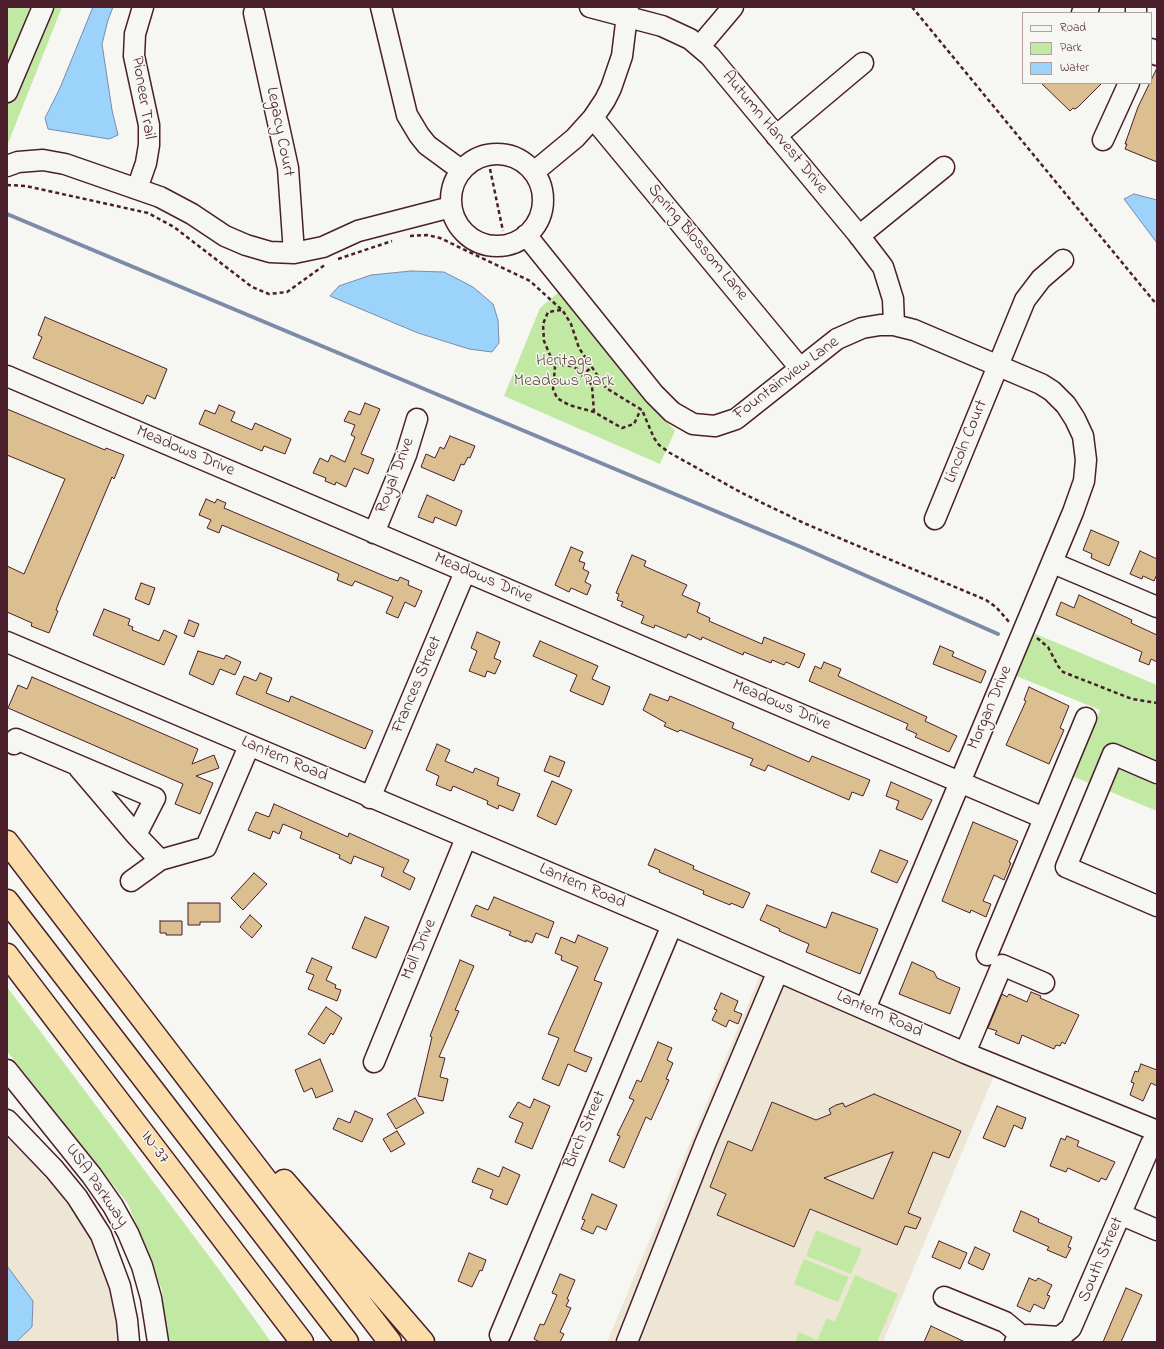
<!DOCTYPE html>
<style>
body{margin:0}
#map{position:relative;width:1164px;height:1349px;overflow:hidden;background:#f6f6f2;font-family:"Indie Flower",sans-serif}
canvas{display:block}
.frame{position:absolute;inset:0;border:8px solid #4a1f2b;pointer-events:none}
.legend{position:absolute;left:1022px;top:12px;width:130px;height:72px;box-sizing:border-box;background:#f6f6f2;border:1px solid #b1a0a2;margin:0;padding:5px 7px;list-style:none;font-size:12px;color:#4a1f2b}
.legend li{display:flex;align-items:center;gap:8px;height:20px}
.legend b{width:20px;border:1px solid #b1a0a2}
</style>
<div id="map">
<canvas width="1164" height="1349"></canvas>
<div class="frame"></div>
<ul class="legend">
<li><b style="height:5px;background:#f6f6f2"></b>Road</li>
<li><b style="height:11px;background:#c2e9a4"></b>Park</li>
<li><b style="height:11px;background:#9bd3fb"></b>Water</li>
</ul>
</div>
<script>
const ctx = document.querySelector('canvas').getContext('2d');
ctx.lineJoin = 'round';
function fill(path, color) { ctx.fillStyle = color; ctx.fill(path, 'evenodd'); }
const shape = rows => new Path2D(rows.map(r => 'M' + r).join(''));
function strokePath(path, color, width, dash) { ctx.strokeStyle = color; ctx.lineWidth = width; ctx.lineCap = dash ? 'butt' : 'round'; ctx.setLineDash(dash || []); ctx.stroke(path); }
function write(font, color, halo, rows, align = 'center') {
  ctx.font = font + ' "Indie Flower",sans-serif'; ctx.lineWidth = 3; ctx.setLineDash([]); ctx.textBaseline = 'middle'; ctx.strokeStyle = halo; ctx.fillStyle = color; for (const [text, x, y, turn = 0] of rows) {
    ctx.save(); ctx.translate(x, y); ctx.rotate((+turn || 0) * Math.PI / 180); ctx.textAlign = isNaN(turn) ? turn : align; if (halo) ctx.strokeText(text, 0, 0); ctx.fillText(text, 0, 0); ctx.restore();
  }
}
const built = shape([
 [761,973,995,1073,883,1342,607,1342],
 [7,1135,61,1193,86,1228,96,1247,116,1306,121,1342,7,1342]
]);
const green = shape([
 [7,7,62,7,7,146],
 [558,293,675,431,660,464,504,396,540,308],
 [1031,632,1157,685,1157,811,1072,776,1100,710,1014,675],
 [7,987,223,1275,271,1342,166,1342,162,1290,128,1204,7,1051],
 [816,1230,862,1249,851,1274,806,1256],
 [804,1259,849,1277,838,1302,794,1284],
 [855,1275,898,1294,877,1342,795,1342,799,1332,817,1340,827,1318,835,1322]
]);
const water = shape([
 [93,7,113,7,108,20,102,44,112,110,118,135,109,139,48,129,45,118,60,88,93,7],
 [1134,194,1157,200,1157,243,1124,199,1134,194],
 [411,271,444,272,473,287,493,304,498,320,499,343,492,352,469,349,418,333,330,296,339,286,371,275,411,271],
 [7,1266,33,1301,32,1327,16,1342,7,1342,7,1266]
]);
const stream = shape([
 [7,214,801,547,998,634]
]);
const building = shape([
 [1157,68,1157,162,1125,149,1127,144,1125,144,1138,107,1157,68],
 [1041,83,1102,83,1078,107,1075,109,1073,108,1070,111,1041,83],
 [45,317,167,369,155,399,147,395,143,404,33,358,42,337,38,335,45,317],
 [365,403,380,409,361,454,374,459,368,474,354,468,346,487,336,482,335,485,325,481,326,478,313,473,320,458,328,462,331,455,345,462,355,437,351,435,355,425,344,421,349,411,360,415,365,403],
 [219,405,235,412,231,421,252,430,255,423,291,439,285,454,264,446,262,451,199,424,205,410,215,414,219,405],
 [7,409,105,450,106,448,124,455,114,479,112,477,59,602,56,610,58,611,49,633,31,626,32,623,7,612,7,566,24,574,65,479,7,455,7,409],
 [450,436,475,446,470,458,468,457,464,465,461,464,454,481,421,467,426,454,435,458,440,447,444,449,450,436],
 [427,495,462,511,456,526,435,517,433,523,418,517,427,495],
 [206,499,215,503,217,499,226,503,224,508,389,578,398,581,400,577,409,581,408,585,422,591,415,607,405,602,398,618,386,613,393,597,355,581,352,586,337,580,339,574,335,572,222,525,219,533,207,528,211,520,199,515,206,499],
 [1091,530,1119,542,1109,566,1091,558,1092,554,1083,550,1091,530],
 [571,547,583,552,579,561,585,563,583,569,589,572,585,582,591,585,587,595,571,588,569,592,555,585,571,547],
 [1140,551,1157,559,1157,574,1154,581,1143,576,1142,579,1130,574,1140,551],
 [632,555,646,561,644,566,687,585,682,595,700,603,697,612,710,618,709,621,762,644,764,637,805,654,799,668,786,662,784,665,772,660,771,663,744,652,743,655,702,637,701,640,688,634,686,638,655,625,654,628,641,623,644,616,621,606,623,602,617,600,619,594,616,593,632,555],
 [141,583,155,588,149,605,135,599,141,583],
 [1079,595,1132,620,1131,623,1157,635,1157,662,1151,659,1149,665,1139,661,1142,652,1056,615,1061,602,1074,608,1079,595],
 [104,609,130,619,128,625,133,627,132,630,159,641,164,630,177,636,164,665,93,635,104,609],
 [189,620,199,624,194,637,184,633,189,620],
 [477,632,500,642,494,658,501,661,495,674,487,671,485,677,469,671,477,651,471,648,477,632],
 [540,641,598,666,592,679,610,687,603,705,570,691,577,675,533,656,540,641],
 [940,646,954,652,952,656,986,671,981,683,933,664,940,646],
 [198,651,224,659,226,655,241,662,235,675,220,669,213,685,189,674,198,651],
 [824,662,841,669,838,676,927,717,925,721,957,736,949,752,915,737,917,734,906,729,908,724,809,681,815,666,821,669,824,662],
 [260,673,272,678,266,693,289,702,291,696,373,731,365,749,236,694,244,676,256,681,260,673],
 [32,677,198,749,192,764,214,755,219,768,196,776,213,783,200,814,175,804,183,784,8,708,18,685,27,689,32,677],
 [1029,687,1069,706,1060,728,1064,730,1049,764,1006,745,1026,701,1024,700,1029,687],
 [650,694,668,701,670,696,734,723,732,728,809,762,812,756,870,780,863,796,852,792,849,800,768,765,765,771,750,765,753,759,680,730,678,732,664,726,666,723,643,710,650,694],
 [437,744,450,750,445,761,473,773,475,768,499,778,497,785,520,794,513,811,499,805,498,809,487,804,488,801,453,786,451,791,436,785,439,776,426,770,437,744],
 [550,756,565,762,559,777,544,771,550,756],
 [552,781,572,790,556,825,537,816,552,781],
 [891,782,932,800,922,820,896,809,899,801,886,796,891,782],
 [274,804,348,837,349,833,409,860,403,872,415,878,410,890,381,876,384,868,354,856,351,864,339,858,340,855,300,838,302,832,283,824,279,834,273,831,270,839,248,830,256,812,269,817,274,804],
 [973,822,1018,841,1009,862,1011,863,1004,880,994,875,983,901,991,904,986,917,971,910,970,913,942,901,973,822],
 [655,849,694,866,693,869,750,893,743,908,731,903,730,905,703,894,704,891,659,872,660,870,648,865,655,849],
 [880,850,908,861,897,883,871,872,880,850],
 [254,873,267,884,243,910,231,898,254,873],
 [494,897,554,922,548,938,536,933,532,943,526,940,526,942,509,935,511,932,471,916,476,905,488,910,494,897],
 [188,903,220,903,220,922,200,922,200,925,188,925,188,903],
 [767,905,826,928,832,912,878,929,860,974,806,952,809,944,779,931,780,929,760,920,767,905],
 [250,915,262,926,252,938,240,927,250,915],
 [365,917,389,927,376,958,352,948,365,917],
 [160,921,182,921,182,935,166,935,166,933,160,933,160,921],
 [578,935,608,948,594,980,602,983,574,1051,592,1058,586,1072,568,1064,559,1086,542,1079,559,1038,548,1034,578,967,561,960,562,956,555,953,561,937,575,943,578,935],
 [312,958,332,967,326,980,336,985,335,988,341,990,337,1001,308,989,314,975,306,972,312,958],
 [460,960,474,966,455,1010,459,1011,439,1057,445,1058,440,1077,448,1079,443,1101,418,1096,432,1037,430,1036,460,960],
 [912,962,934,972,937,978,960,988,950,1014,899,994,912,962],
 [1031,992,1041,996,1040,998,1079,1015,1065,1044,1062,1042,1060,1046,1056,1045,1054,1049,1022,1035,1019,1044,995,1034,997,1031,988,1028,1002,994,1007,997,1009,994,1027,1002,1031,992],
 [721,993,738,1001,734,1011,742,1014,738,1024,729,1020,726,1027,712,1020,717,1010,714,1009,721,993],
 [326,1007,342,1018,333,1035,331,1033,324,1044,308,1034,326,1007],
 [658,1042,672,1048,667,1060,673,1063,666,1079,669,1080,651,1120,646,1117,624,1168,609,1161,620,1136,617,1135,634,1100,629,1098,637,1080,641,1082,658,1042],
 [320,1059,333,1091,316,1098,312,1088,304,1092,295,1070,320,1059],
 [1141,1064,1157,1070,1157,1086,1151,1083,1143,1101,1130,1095,1134,1083,1131,1082,1135,1071,1138,1072,1141,1064],
 [874,1094,961,1131,949,1158,933,1152,908,1213,921,1218,916,1229,905,1226,897,1245,810,1209,794,1247,717,1215,726,1194,710,1187,728,1141,752,1151,772,1102,816,1120,831,1114,829,1109,836,1105,843,1103,845,1107,874,1094],
 [893,1152,873,1199,824,1178,893,1152],
 [415,1098,424,1113,396,1129,387,1114,415,1098],
 [534,1099,550,1106,532,1149,515,1142,523,1123,509,1117,518,1102,530,1108,534,1099],
 [997,1106,1026,1118,1022,1129,1014,1125,1005,1147,983,1138,997,1106],
 [355,1111,373,1119,362,1142,333,1129,338,1118,350,1123,355,1111],
 [397,1131,405,1144,391,1152,383,1139,397,1131],
 [1067,1136,1079,1141,1077,1146,1115,1162,1106,1180,1101,1178,1099,1182,1068,1168,1066,1172,1050,1166,1061,1138,1065,1140,1067,1136],
 [503,1167,520,1175,507,1205,490,1198,493,1190,472,1182,478,1168,499,1177,503,1167],
 [592,1194,617,1205,606,1230,597,1226,593,1234,581,1229,585,1220,582,1219,592,1194],
 [1021,1211,1039,1219,1038,1222,1072,1237,1068,1247,1071,1248,1066,1258,1047,1250,1049,1247,1013,1231,1021,1211],
 [939,1241,967,1253,960,1269,932,1257,939,1241],
 [975,1247,990,1254,983,1270,968,1263,975,1247],
 [469,1253,486,1260,482,1271,480,1270,472,1287,458,1281,469,1253],
 [560,1274,575,1280,567,1299,569,1300,566,1306,571,1308,560,1332,564,1334,560,1342,540,1342,534,1339,540,1324,544,1325,557,1295,552,1293,560,1274],
 [1029,1278,1036,1281,1038,1278,1052,1285,1047,1295,1050,1296,1044,1309,1034,1304,1030,1312,1017,1306,1029,1278],
 [1126,1288,1142,1295,1121,1342,1103,1342,1126,1288],
 [931,1326,965,1342,924,1342,931,1326]
]);
const path = shape([
 [912,7,1157,305],
 [490,169,503,231],
 [7,185,26,186,148,213,174,227,252,287,269,294,287,292,326,264],
 [410,236,427,235,440,238,530,281,563,311,571,324,579,348,606,388,642,410,654,438,659,445,670,453,742,493,806,524,986,600,996,607,1010,623],
 [338,259,392,241],
 [561,310,548,312,543,324,544,341,555,367,553,389,557,398,569,405,594,412,622,428,634,424,641,409],
 [554,364,571,366,584,372,592,386,594,412],
 [581,376,592,367],
 [1037,638,1048,647,1058,666,1063,672,1132,699,1157,703]
]);
const minor = shape([
 [381,7,407,115,419,135,427,145,461,170],
 [590,7,662,26,690,39,710,56,857,233,883,267,893,299,894,325],
 [254,13,288,168,294,253],
 [1082,13,1089,7],
 [1136,13,1136,7],
 [700,46,733,7],
 [1151,49,1157,55],
 [7,92,43,7],
 [593,118,800,368],
 [776,136,863,63],
 [1103,140,1129,83],
 '451 200a46 46 0 1 1 92 0a46 46 0 1 1-92 0Z',
 [7,166,18,162,43,160,65,164,160,197,192,214,225,236,246,245,270,252,294,253,323,247,358,231,451,207],
 [534,172,575,138,593,118,605,100,611,88,622,56,628,7],
 [137,189,146,163,149,145,149,125,134,56,135,34,143,7],
 [526,235,654,394,672,412,693,424,715,426,736,419,837,339,862,328,880,325,894,325,914,330,1041,384,1052,391,1066,405,1075,419,1083,436,1086,460,1084,481,1073,512,865,1009],
 [859,236,944,167],
 [7,376,1044,818],
 [935,519,1025,300,1041,279,1063,260],
 [374,533,406,455,417,419],
 [1053,563,1157,607],
 [7,642,672,925,965,1053,1157,1131],
 [14,744,16,739,155,798,136,835,160,860],
 [79,768,136,835],
 [1157,773,1113,754,1066,867,1157,906],
 [370,798,465,572],
 [131,881,160,860,206,847,249,746],
 [987,955,1086,718],
 [965,1053,1002,965,1044,983],
 [374,1062,466,838],
 [7,1070,92,1176,113,1206,128,1233,142,1266,151,1298,158,1342],
 [7,1120,54,1169,77,1197,101,1235,120,1286,127,1320,129,1342],
 [1122,1215,1157,1230],
 [944,1297,1005,1322,1023,1337],
 [500,1335,672,925],
 [627,1342,705,1144,778,971],
 [1015,1342,1028,1335,1060,1337,1071,1328,1151,1144,1157,1136]
]);
const highway = shape([
 [7,842,390,1342],
 [7,901,347,1342],
 [7,955,302,1342],
 [284,1181,423,1342]
]);
const streetNames = [
 ["Pioneer Trail",142,98,81],
 ["Legacy Court",279,132,79],
 ["Autumn Harvest Drive",774,133,50],
 ["Spring Blossom Lane",697,243,50],
 ["Fountainview Lane",787,379,-37],
 ["Lincoln Court",967,442,-68],
 ["Meadows Drive",185,452,23],
 ["Royal Drive",396,476,-69],
 ["Meadows Drive",483,579,23],
 ["Frances Street",418,685,-67],
 ["Meadows Drive",781,706,23],
 ["Morgan Drive",991,708,-67],
 ["Lantern Road",284,760,23],
 ["Lantern Road",582,887,23],
 ["Moll Drive",420,950,-67],
 ["Lantern Road",879,1015,24],
 ["Birch Street",586,1130,-67],
 ["IN-37",154,1148,53],
 ["USA Parkway",96,1186,55],
 ["South Street",1102,1260,-67]
];
const parkNames = [
 ["Heritage",564,362],
 ["Meadows Park",564,382]
];
fill(built, '#eee6d5');
fill(green, '#c2e9a4');
fill(water, '#9bd3fb');
strokePath(water, '#7b8ba8', 1);
strokePath(stream, '#7b8ba8', 4);
fill(building, '#dcbf90');
strokePath(building, '#4a1f2b', 1);
strokePath(minor, '#4a1f2b', 23);
strokePath(highway, '#4a1f2b', 25);
strokePath(path, '#4a1f2b', 2.5, [4, 3]);
strokePath(minor, '#f6f6f2', 20);
strokePath(highway, '#fbddab', 22);
write('17px', '#4a1f2b', '#f6f6f2', streetNames);
write('17px', '#685249', '#f6f6f2', parkNames);
</script>
